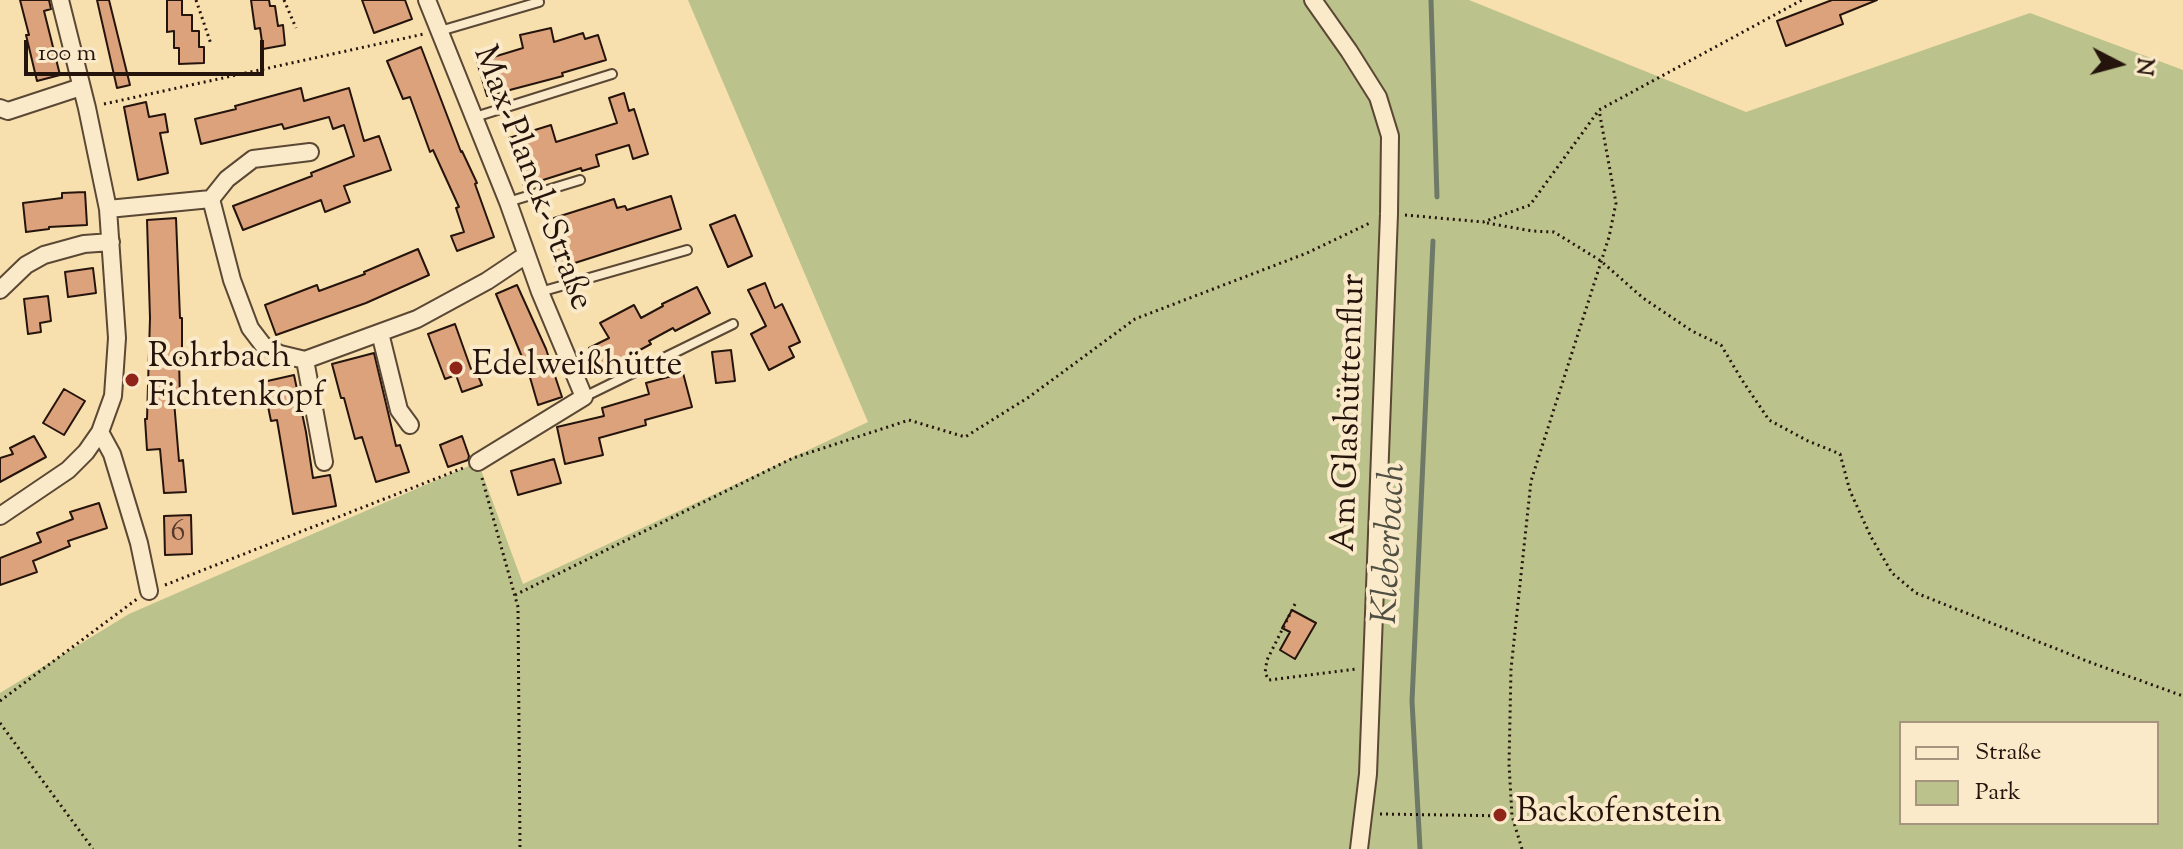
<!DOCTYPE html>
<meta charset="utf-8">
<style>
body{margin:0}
#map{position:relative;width:2183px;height:849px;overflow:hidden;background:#f7dfae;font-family:"Sorts Mill Goudy",serif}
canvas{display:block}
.legend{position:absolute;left:1899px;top:721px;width:260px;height:104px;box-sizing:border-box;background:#faeaca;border:2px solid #a5947e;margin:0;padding:10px 14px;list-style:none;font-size:24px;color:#25140c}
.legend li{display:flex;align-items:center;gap:16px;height:40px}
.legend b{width:40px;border:2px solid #a5947e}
.north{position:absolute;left:2079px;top:24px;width:80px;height:80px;-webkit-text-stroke:6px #faeaca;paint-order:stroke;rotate:96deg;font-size:22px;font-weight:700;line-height:32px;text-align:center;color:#25140c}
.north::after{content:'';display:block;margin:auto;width:28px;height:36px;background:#25140c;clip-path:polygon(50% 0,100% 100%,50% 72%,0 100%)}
.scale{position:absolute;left:24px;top:40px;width:240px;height:36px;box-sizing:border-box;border:4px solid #25140c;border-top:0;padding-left:10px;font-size:24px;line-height:28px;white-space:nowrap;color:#25140c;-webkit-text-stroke:6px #faeaca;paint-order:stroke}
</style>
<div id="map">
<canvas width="2183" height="849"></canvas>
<ul class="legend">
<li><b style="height:10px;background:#faeaca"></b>Straße</li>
<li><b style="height:22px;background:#bbc28b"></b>Park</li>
</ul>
<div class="north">N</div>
<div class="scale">100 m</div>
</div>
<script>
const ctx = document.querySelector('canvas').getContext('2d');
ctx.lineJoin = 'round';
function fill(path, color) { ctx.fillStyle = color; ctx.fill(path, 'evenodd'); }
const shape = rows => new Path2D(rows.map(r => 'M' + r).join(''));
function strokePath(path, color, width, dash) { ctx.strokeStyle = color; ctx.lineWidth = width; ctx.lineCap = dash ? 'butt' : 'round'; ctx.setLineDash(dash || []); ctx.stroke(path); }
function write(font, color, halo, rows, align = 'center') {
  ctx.font = font + ' "Sorts Mill Goudy",serif'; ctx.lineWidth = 8; ctx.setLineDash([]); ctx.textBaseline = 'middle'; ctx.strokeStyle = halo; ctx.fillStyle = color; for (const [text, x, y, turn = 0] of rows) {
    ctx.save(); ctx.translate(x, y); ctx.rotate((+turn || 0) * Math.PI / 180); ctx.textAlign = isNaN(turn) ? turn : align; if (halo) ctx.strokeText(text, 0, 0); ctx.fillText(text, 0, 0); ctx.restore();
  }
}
const green = shape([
 [688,0,1469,0,1746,112,2030,13,2183,70,2183,849,0,849,0,693,129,614,478,462,523,584,868,422],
 [1901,723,2157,723,2157,823,1901,823]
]);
const stream = shape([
 [1431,0,1437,197],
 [1420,849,1412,701,1433,241]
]);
const building = shape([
 [20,0,49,0,51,9,44,11,60,75,37,81,26,35,29,35,20,0],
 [97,0,109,0,130,85,117,88,97,0],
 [167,0,182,0,182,15,192,15,192,31,199,31,199,47,204,47,204,63,179,64,179,48,174,48,174,31,167,32,167,0],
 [251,0,269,0,270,6,275,6,278,26,283,25,285,45,263,49,260,28,255,29,251,0],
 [362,0,405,0,412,19,374,33,362,0],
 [1832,0,1877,0,1840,15,1843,24,1786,46,1777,21,1832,0],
 [551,28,554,42,583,33,585,39,598,35,606,60,562,73,563,76,487,96,477,62,523,48,520,35,551,28],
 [421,47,461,152,462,151,477,183,475,184,494,237,457,251,451,236,464,232,456,208,459,207,433,150,430,152,410,97,403,99,387,61,421,47],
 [301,88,304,101,349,88,364,141,379,136,391,170,344,186,350,202,325,212,321,200,243,230,233,206,312,176,311,173,354,156,344,125,333,129,329,117,284,129,282,124,201,144,195,119,236,109,235,106,301,88],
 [624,93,629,111,634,109,648,154,633,159,629,145,596,155,599,166,582,171,581,168,524,186,509,138,551,125,556,142,617,123,609,98,624,93],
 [146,102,149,117,165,114,168,132,160,133,168,173,138,180,124,107,146,102],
 [85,192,87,225,49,227,49,229,26,232,23,203,62,198,62,193,85,192],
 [671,196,681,229,556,269,550,249,562,245,554,218,614,199,617,208,625,206,627,210,671,196],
 [735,215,752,256,728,267,710,225,735,215],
 [176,218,180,318,182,318,182,358,179,358,180,401,174,401,179,461,183,460,186,492,164,493,160,449,147,450,145,419,147,419,150,318,147,220,176,218],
 [418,249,429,275,366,303,276,335,265,305,317,285,319,291,365,274,364,272,418,249],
 [93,268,96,293,68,297,65,272,93,268],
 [765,283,775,308,782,304,800,342,789,347,794,357,769,370,751,334,766,326,748,290,765,283],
 [517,285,546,349,562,397,538,405,529,374,496,294,517,285],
 [697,287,710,313,675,331,673,328,649,341,651,344,601,371,589,348,609,338,600,323,634,305,641,318,663,306,662,304,697,287],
 [48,296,51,321,40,323,41,332,28,334,24,299,48,296],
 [455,324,471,369,475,368,482,385,462,392,456,375,445,379,428,334,455,324],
 [731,350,735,381,716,383,712,352,731,350],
 [374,353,396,446,400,445,409,472,376,482,362,437,355,439,344,398,341,398,332,364,374,353],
 [683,373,692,407,645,420,646,425,599,438,603,455,565,464,557,427,604,416,602,408,649,394,646,383,683,373],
 [294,375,306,432,313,478,330,475,336,506,293,514,277,420,271,421,263,382,294,375],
 [64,389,85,401,64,435,43,423,64,389],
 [34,436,46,457,0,482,0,458,13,454,10,448,34,436],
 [462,436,469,456,468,460,448,467,440,445,462,436],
 [554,459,561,483,518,495,511,471,554,459],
 [99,503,107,528,68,541,70,546,33,561,37,572,0,585,0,558,41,542,37,533,73,519,70,512,99,503],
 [191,515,192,554,165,555,164,516,191,515],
 [1292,610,1316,623,1295,659,1280,650,1290,632,1282,628,1292,610]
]);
const path = shape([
 [196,0,211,44],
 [284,0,296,28],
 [104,104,424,34],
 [1405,215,1483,222,1530,205,1599,110,1802,0],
 [1487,223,1532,231,1554,232,1601,261,1643,298,1692,331,1721,345,1742,380,1769,420,1808,441,1840,454,1850,491,1871,537,1892,573,1916,593,2092,663,2183,696],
 [482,478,518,607,520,849],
 [165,585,463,468],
 [515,595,793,458,909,420,965,437,1029,397,1135,319,1307,253,1372,222],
 [1295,604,1267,660,1265,673,1269,680,1356,669],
 [0,701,137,599],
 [0,723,93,849],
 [1380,814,1512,816],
 [1522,849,1512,816,1509,764,1511,669,1531,481,1609,237,1616,203,1599,110]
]);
const service = shape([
 [440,31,539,2],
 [475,117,612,74],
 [508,202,580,180],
 [540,292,687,250],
 [584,397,733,324]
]);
const minor = shape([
 [427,0,508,202,540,292,584,397,478,462],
 [1313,0,1349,51,1378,97,1390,136,1389,214,1368,774,1359,849],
 [0,108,8,111,81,87],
 [211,199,227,179,253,159,310,152],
 [108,209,211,199,232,280,250,328,263,345,280,354,305,360,417,319,487,281,526,255],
 [0,290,26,265,44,255,84,244,111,242],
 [380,333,399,410,410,425],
 [305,360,324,462],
 [100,432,112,454,139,543,149,591],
 [0,516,68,470,86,452,100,432,113,396,117,338,108,209,87,108,60,0]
]);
const markers = [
 [456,368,8,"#8f2418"],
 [132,380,8,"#8f2418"],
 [1500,815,8,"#8f2418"]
];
const numberNames = [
 ["6",178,535]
];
const streetNames = [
 ["Max-Planck-Straße",530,179,69],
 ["Am Glashüttenflur",1352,413,-88]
];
const poiNames = [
 ["Rohrbach",148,360],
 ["Fichtenkopf",148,399],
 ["Edelweißhütte",472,368],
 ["Backofenstein",1516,815]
];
const waterNames = [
 ["Kleberbach",1393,544,-87]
];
fill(green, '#bbc28b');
strokePath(stream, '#6e7968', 5);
fill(building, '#dca27c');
strokePath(building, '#25140c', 2);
strokePath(service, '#5a4734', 12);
strokePath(minor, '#5a4734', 20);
strokePath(path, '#25140c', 3, [2, 4]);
strokePath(service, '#faeaca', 8);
strokePath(minor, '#faeaca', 16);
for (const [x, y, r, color] of markers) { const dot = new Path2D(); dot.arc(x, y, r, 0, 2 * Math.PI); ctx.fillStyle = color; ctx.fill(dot); strokePath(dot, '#faeaca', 3); }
write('30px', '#533828', null, numberNames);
write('34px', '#25140c', '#faeaca', streetNames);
write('34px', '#25140c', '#faeaca', poiNames, 'left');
write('italic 36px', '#4f4f42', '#faeaca', waterNames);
</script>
